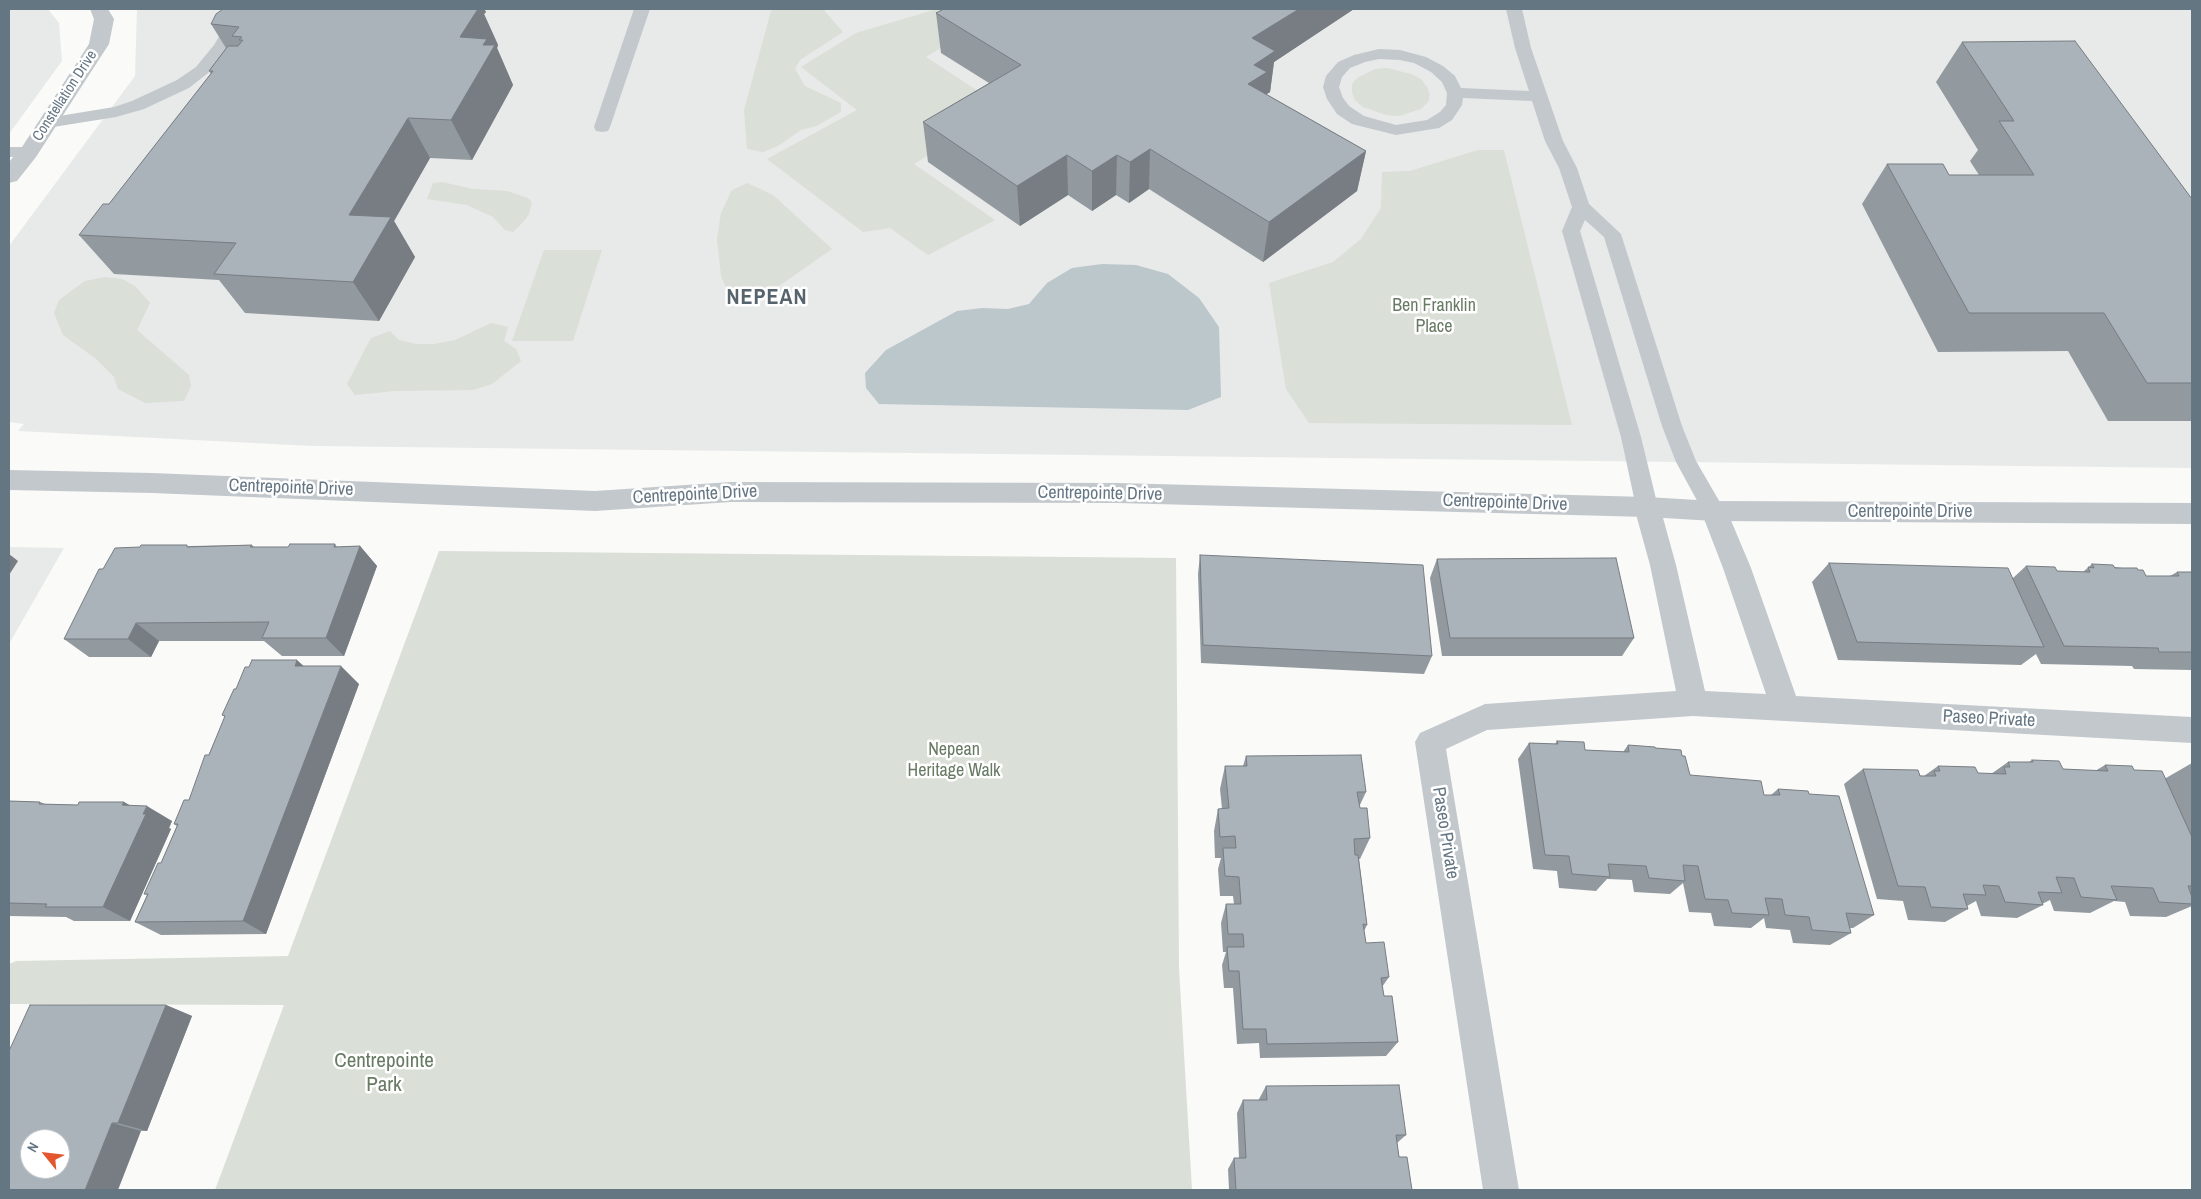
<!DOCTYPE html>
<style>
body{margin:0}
#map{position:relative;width:2201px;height:1199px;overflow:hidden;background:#fafaf8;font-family:"Archivo Narrow",sans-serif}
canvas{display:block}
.frame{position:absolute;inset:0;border:10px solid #657683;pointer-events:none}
.north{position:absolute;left:20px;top:1129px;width:50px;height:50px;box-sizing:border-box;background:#fff;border:1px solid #c1c8cd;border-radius:50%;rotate:299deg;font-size:14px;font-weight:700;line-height:20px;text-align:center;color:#657683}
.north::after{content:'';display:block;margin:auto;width:18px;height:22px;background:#e4572e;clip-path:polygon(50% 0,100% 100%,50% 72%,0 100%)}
</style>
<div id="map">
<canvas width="2201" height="1199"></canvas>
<div class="frame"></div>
<div class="north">N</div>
</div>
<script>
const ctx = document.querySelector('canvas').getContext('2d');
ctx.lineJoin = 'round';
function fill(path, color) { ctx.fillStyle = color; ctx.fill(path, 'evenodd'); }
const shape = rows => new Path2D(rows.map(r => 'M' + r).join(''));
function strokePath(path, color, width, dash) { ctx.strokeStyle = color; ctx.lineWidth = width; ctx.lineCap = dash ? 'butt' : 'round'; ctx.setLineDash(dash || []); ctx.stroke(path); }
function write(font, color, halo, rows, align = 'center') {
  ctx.font = font + ' "Archivo Narrow",sans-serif'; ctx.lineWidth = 5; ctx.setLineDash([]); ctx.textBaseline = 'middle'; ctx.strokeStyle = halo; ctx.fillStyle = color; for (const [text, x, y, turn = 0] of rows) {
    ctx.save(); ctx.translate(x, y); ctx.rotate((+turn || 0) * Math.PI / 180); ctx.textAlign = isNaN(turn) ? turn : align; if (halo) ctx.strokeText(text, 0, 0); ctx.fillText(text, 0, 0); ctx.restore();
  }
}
const built = shape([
 [9,9,48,9,59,23,62,61,9,134],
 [137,9,2192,9,2192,468,312,446,18,431,24,424,9,422,9,246,135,76],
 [9,547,64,548,9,644]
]);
const green = shape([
 [774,9,823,9,843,32,800,60,795,69,805,86,841,103,841,112,816,126,801,130,778,146,763,152,747,149,744,110,771,11],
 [937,9,941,9,973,28,926,57,984,95,986,120,914,164,995,220,928,255,890,228,863,232,767,159,857,110,801,67,856,33],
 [1387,68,1411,74,1421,79,1427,87,1430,95,1428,102,1421,109,1399,116,1386,115,1363,107,1355,100,1352,92,1352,84,1357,78,1375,69],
 [1478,150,1504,150,1572,425,1309,423,1286,389,1269,283,1333,262,1361,239,1381,208,1382,172,1410,171],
 [442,182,473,189,507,191,528,198,532,202,529,214,525,220,513,232,505,230,493,217,467,205,427,199,433,183],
 [747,183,773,195,832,249,779,286,743,291,726,287,721,276,717,239,721,213,732,190],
 [544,250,602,250,573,341,512,341],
 [105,277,122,279,135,286,150,303,137,330,189,375,191,386,184,401,145,403,118,389,114,377,95,358,63,335,54,313,59,300,85,281],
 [491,323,508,327,504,341,516,349,521,361,492,384,473,390,395,391,355,395,347,384,371,338,390,331,399,340,416,344,434,344,455,340],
 [439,551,1176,558,1179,968,1192,1190,215,1190,284,1005,9,1004,9,964,16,961,288,956]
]);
const water = shape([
 [1102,264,1136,265,1168,274,1199,298,1219,327,1221,397,1188,410,879,404,866,388,865,373,886,350,957,311,982,308,1008,309,1029,304,1047,283,1072,268]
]);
const service = shape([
 [228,9,244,9,239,30,208,73,189,88,144,109,116,117,47,128,41,127,39,123,41,119,47,118,114,107,132,101,177,80,196,67,214,45,223,30,228,9],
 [634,9,650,9,610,127,608,131,602,132,596,131,594,127,634,9],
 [1506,9,1522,9,1531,48,1563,141,1577,168,1589,204,1621,234,1682,426,1696,461,1725,511,1722,517,1714,520,1706,517,1676,462,1662,426,1604,237,1585,220,1580,231,1641,437,1658,507,1655,513,1647,516,1639,513,1636,507,1621,437,1562,231,1572,207,1559,168,1545,141,1532,101,1463,98,1462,105,1452,120,1439,128,1396,135,1352,124,1337,114,1327,99,1323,87,1326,76,1338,62,1354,55,1379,49,1400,50,1426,57,1443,66,1455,76,1461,88,1529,91,1515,48,1506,9],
 [1379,59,1400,60,1414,63,1431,72,1442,82,1447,93,1446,105,1440,112,1427,120,1396,125,1364,116,1349,106,1343,98,1339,87,1342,77,1350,68,1365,62,1379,59],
 [9,147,29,147,35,148,38,152,35,156,29,157,9,157,9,147]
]);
const minor = shape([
 [1647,497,1656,500,1660,507,1676,565,1705,691,1766,694,1723,568,1701,511,1705,504,1714,501,1723,504,1727,511,1751,568,1796,696,2192,717,2192,743,1693,716,1487,730,1446,749,1519,1190,1483,1190,1415,742,1420,733,1485,704,1676,691,1650,565,1634,507,1638,500,1647,497]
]);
const tertiary = shape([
 [90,9,108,9,114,19,109,44,36,157,17,181,9,183,9,162,22,147,89,44,94,19,90,9],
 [9,470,152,473,595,491,731,482,1117,483,1647,497,1714,501,2192,503,2192,524,1714,521,1647,517,1117,503,731,502,595,511,152,493,9,490,9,470]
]);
const wall = shape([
 [223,9,484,9,486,12,484,14,498,45,497,48,513,85,472,160,430,158,394,221,415,257,379,321,245,313,219,280,114,274,79,235,109,204,211,74,209,71,226,48,211,24],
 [944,9,1354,9,1274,62,1270,92,1266,94,1366,151,1357,191,1263,262,1149,189,1129,203,1116,195,1092,211,1068,195,1020,226,928,162,923,122,989,83,941,53,936,13],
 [1962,42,2192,199,2192,421,2108,421,2068,351,1938,352,1862,204,1887,164,1949,175,1979,175,1970,161,1978,150,1936,82],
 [335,544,337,547,360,546,377,566,344,656,282,656,264,641,159,641,151,657,89,657,64,639,103,569,189,546,252,545,254,547,288,547],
 [1200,555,1432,656,1424,674,1201,663,1198,574],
 [1437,559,1634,638,1622,656,1442,656,1430,578],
 [1829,563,2013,578,2026,566,2057,571,2083,572,2092,564,2138,570,2146,576,2170,576,2177,572,2192,572,2192,670,2134,669,2132,666,2041,664,2036,654,2021,665,1838,660,1812,582],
 [304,666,359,684,266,934,161,935,135,922,147,895,144,894,161,863,177,826,174,824,189,800,225,717,222,715,236,689],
 [1557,741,1585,750,1623,752,1628,745,1655,748,1682,756,1690,775,1764,795,1771,795,1778,789,1809,794,1874,915,1853,928,1850,928,1851,933,1830,945,1793,943,1790,930,1766,928,1764,918,1751,928,1714,926,1711,913,1689,912,1683,883,1670,894,1634,892,1632,880,1607,879,1596,891,1559,888,1557,871,1533,869,1518,759,1529,743,1555,744],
 [1246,756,1366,792,1359,807,1370,838,1360,859,1359,859,1367,925,1364,931,1366,943,1389,977,1382,987,1384,996,1398,1042,1386,1056,1260,1058,1259,1043,1237,1044,1233,988,1224,988,1222,965,1226,952,1223,952,1221,923,1226,904,1234,904,1233,896,1220,896,1218,869,1221,858,1215,858,1214,831,1218,809,1222,809,1220,789,1225,766,1243,766],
 [2032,760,2063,769,2095,771,2105,765,2134,770,2166,778,2192,763,2192,906,2166,917,2130,916,2125,902,2114,901,2090,913,2054,911,2050,900,2042,904,2043,905,2017,918,1981,916,1976,901,1967,906,1968,909,1945,922,1908,920,1903,901,1877,899,1844,784,1863,769,1924,776,1938,766,1978,773,1991,774,2008,762,2029,762],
 [9,801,40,802,45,804,78,805,124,802,129,805,172,821,169,828,171,829,130,921,74,921,66,917,9,916],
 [166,1005,192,1016,147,1131,141,1131,9,1190],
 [1266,1086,1406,1135,1397,1143,1399,1157,1412,1190,1229,1190,1228,1169,1234,1158,1239,1158,1237,1113,1243,1100,1259,1100,1259,1099]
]);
const shadedWall = shape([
 [450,9,484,9,486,12,484,14,498,45,497,48,513,85,472,160,451,120,460,37],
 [1299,9,1354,9,1274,62,1270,92,1264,96,1244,124,1252,38],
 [408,118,430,158,394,221,415,257,379,321,353,282,349,215],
 [1150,149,1149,189,1129,203,1130,162],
 [1366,151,1357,191,1263,262,1269,222],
 [1067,155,1068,195,1020,226,1017,186],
 [1117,155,1116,195,1092,211,1092,171],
 [360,546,377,566,344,656,326,638],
 [9,554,18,561,9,575],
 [136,623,159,641,151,657,128,639],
 [297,660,317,678,295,666],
 [341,666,359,684,266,934,243,921],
 [124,802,146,815,143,814,147,806,172,821,169,828,171,829,130,921,103,907,122,805],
 [166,1005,192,1016,147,1131,118,1123],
 [112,1123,141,1131,118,1190,85,1190]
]);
const building = shape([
 [223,9,478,9,460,37,487,39,483,45,495,45,451,120,408,118,349,215,391,217,353,282,214,274,236,243,79,235,103,204,109,204,213,71,209,71,228,46,238,46,243,40,239,40,242,37,232,36,239,27,211,24,216,14,223,9],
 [944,9,1299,9,1252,38,1275,51,1254,65,1267,72,1248,84,1366,151,1269,222,1150,149,1130,162,1117,155,1092,171,1067,155,1017,186,923,122,1021,65,936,13,944,9],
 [2075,41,2192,199,2192,383,2147,383,2104,313,1969,313,1887,164,1943,164,1949,175,2034,175,1999,121,2014,121,1962,42,2075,41],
 [290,544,335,544,334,547,360,546,326,638,262,638,269,622,136,623,128,639,64,639,99,569,103,569,115,548,140,547,141,545,187,545,187,547,252,545,250,547,288,547,290,544],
 [1200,555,1423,565,1432,656,1203,645,1200,555],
 [1616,558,1634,638,1450,638,1437,559,1616,558],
 [1829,563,2008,568,2044,647,1857,642,1829,563],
 [2092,564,2113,565,2115,568,2137,568,2138,570,2143,570,2146,576,2179,576,2177,572,2192,572,2192,652,2159,652,2158,648,2064,646,2026,566,2055,567,2057,571,2090,572,2088,567,2094,568,2092,564],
 [252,660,297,660,295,666,341,666,243,921,135,922,148,894,144,894,158,863,161,863,178,824,174,824,184,800,189,800,205,755,209,755,225,716,222,715,234,689,236,689,245,667,249,667,252,660],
 [1557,741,1584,742,1585,750,1629,752,1628,745,1655,747,1655,748,1681,750,1682,756,1685,756,1690,775,1761,781,1764,795,1780,795,1778,789,1808,791,1809,794,1839,796,1874,915,1846,913,1851,933,1812,930,1809,917,1785,915,1782,899,1765,898,1769,915,1732,913,1728,900,1705,899,1698,866,1683,865,1685,881,1649,878,1646,866,1608,864,1610,877,1572,874,1569,856,1545,855,1529,743,1558,744,1557,741],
 [1361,755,1366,792,1357,792,1360,808,1367,808,1370,838,1354,839,1355,855,1358,855,1367,925,1363,924,1366,943,1384,942,1389,977,1381,978,1384,996,1392,996,1398,1042,1267,1044,1266,1029,1243,1029,1239,971,1229,971,1227,947,1244,947,1243,934,1228,934,1226,904,1241,904,1239,877,1225,876,1223,848,1236,848,1235,836,1220,837,1218,809,1229,808,1225,766,1247,766,1246,756,1361,755],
 [2032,760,2059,761,2063,769,2108,771,2105,765,2132,766,2134,770,2162,771,2192,837,2192,886,2188,886,2192,897,2192,904,2159,902,2153,888,2111,886,2117,900,2081,897,2074,878,2056,877,2062,893,2038,892,2043,905,2005,902,1999,886,1983,885,1986,895,1963,894,1968,909,1931,907,1925,887,1898,886,1863,769,1918,770,1920,776,1936,776,1934,771,1940,771,1938,766,1975,767,1978,773,2006,774,2004,767,2010,767,2008,762,2033,762,2032,760],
 [9,801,40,802,39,804,78,805,79,802,124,802,122,805,147,806,143,814,146,814,103,907,45,907,47,904,9,903,9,801],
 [30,1005,166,1005,118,1123,112,1123,85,1190,9,1190,9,1051,30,1005],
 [30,1139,60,1139,60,1169,30,1169,30,1139],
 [1399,1085,1406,1135,1396,1135,1399,1157,1407,1157,1412,1190,1236,1190,1234,1158,1246,1158,1243,1100,1267,1100,1266,1086,1399,1085]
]);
const farStreetnames = [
 ["Constellation Drive",65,96,-57]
];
const parkNames = [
 ["Ben Franklin",1434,306],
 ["Place",1434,327],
 ["Nepean",954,750],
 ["Heritage Walk",954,771]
];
const streetNames = [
 ["Centrepointe Drive",291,488,2],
 ["Centrepointe Drive",1100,494,1],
 ["Centrepointe Drive",695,495,-3],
 ["Centrepointe Drive",1505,503,2],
 ["Centrepointe Drive",1910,512],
 ["Paseo Private",1989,719,3],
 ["Paseo Private",1445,833,81]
];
const nearParknames = [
 ["Centrepointe",384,1061],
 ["Park",384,1085]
];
const districtNames = [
 ["NEPEAN",767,298]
];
fill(built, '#e8e9e9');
fill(green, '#dadfd7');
fill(water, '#bbc7cb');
fill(service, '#c3c8cc');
fill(minor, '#c3c8cc');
fill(tertiary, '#c3c8cc');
fill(wall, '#929a9f');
fill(shadedWall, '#777d82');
fill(building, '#aab3b9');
strokePath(building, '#777d82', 1);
write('15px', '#657683', '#fff', farStreetnames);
write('18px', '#687a64', '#fff', parkNames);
write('18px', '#657683', '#fff', streetNames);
write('21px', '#687a64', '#fff', nearParknames);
ctx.letterSpacing = '1px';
write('bold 22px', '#57646e', '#fff', districtNames);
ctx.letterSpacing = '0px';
</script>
